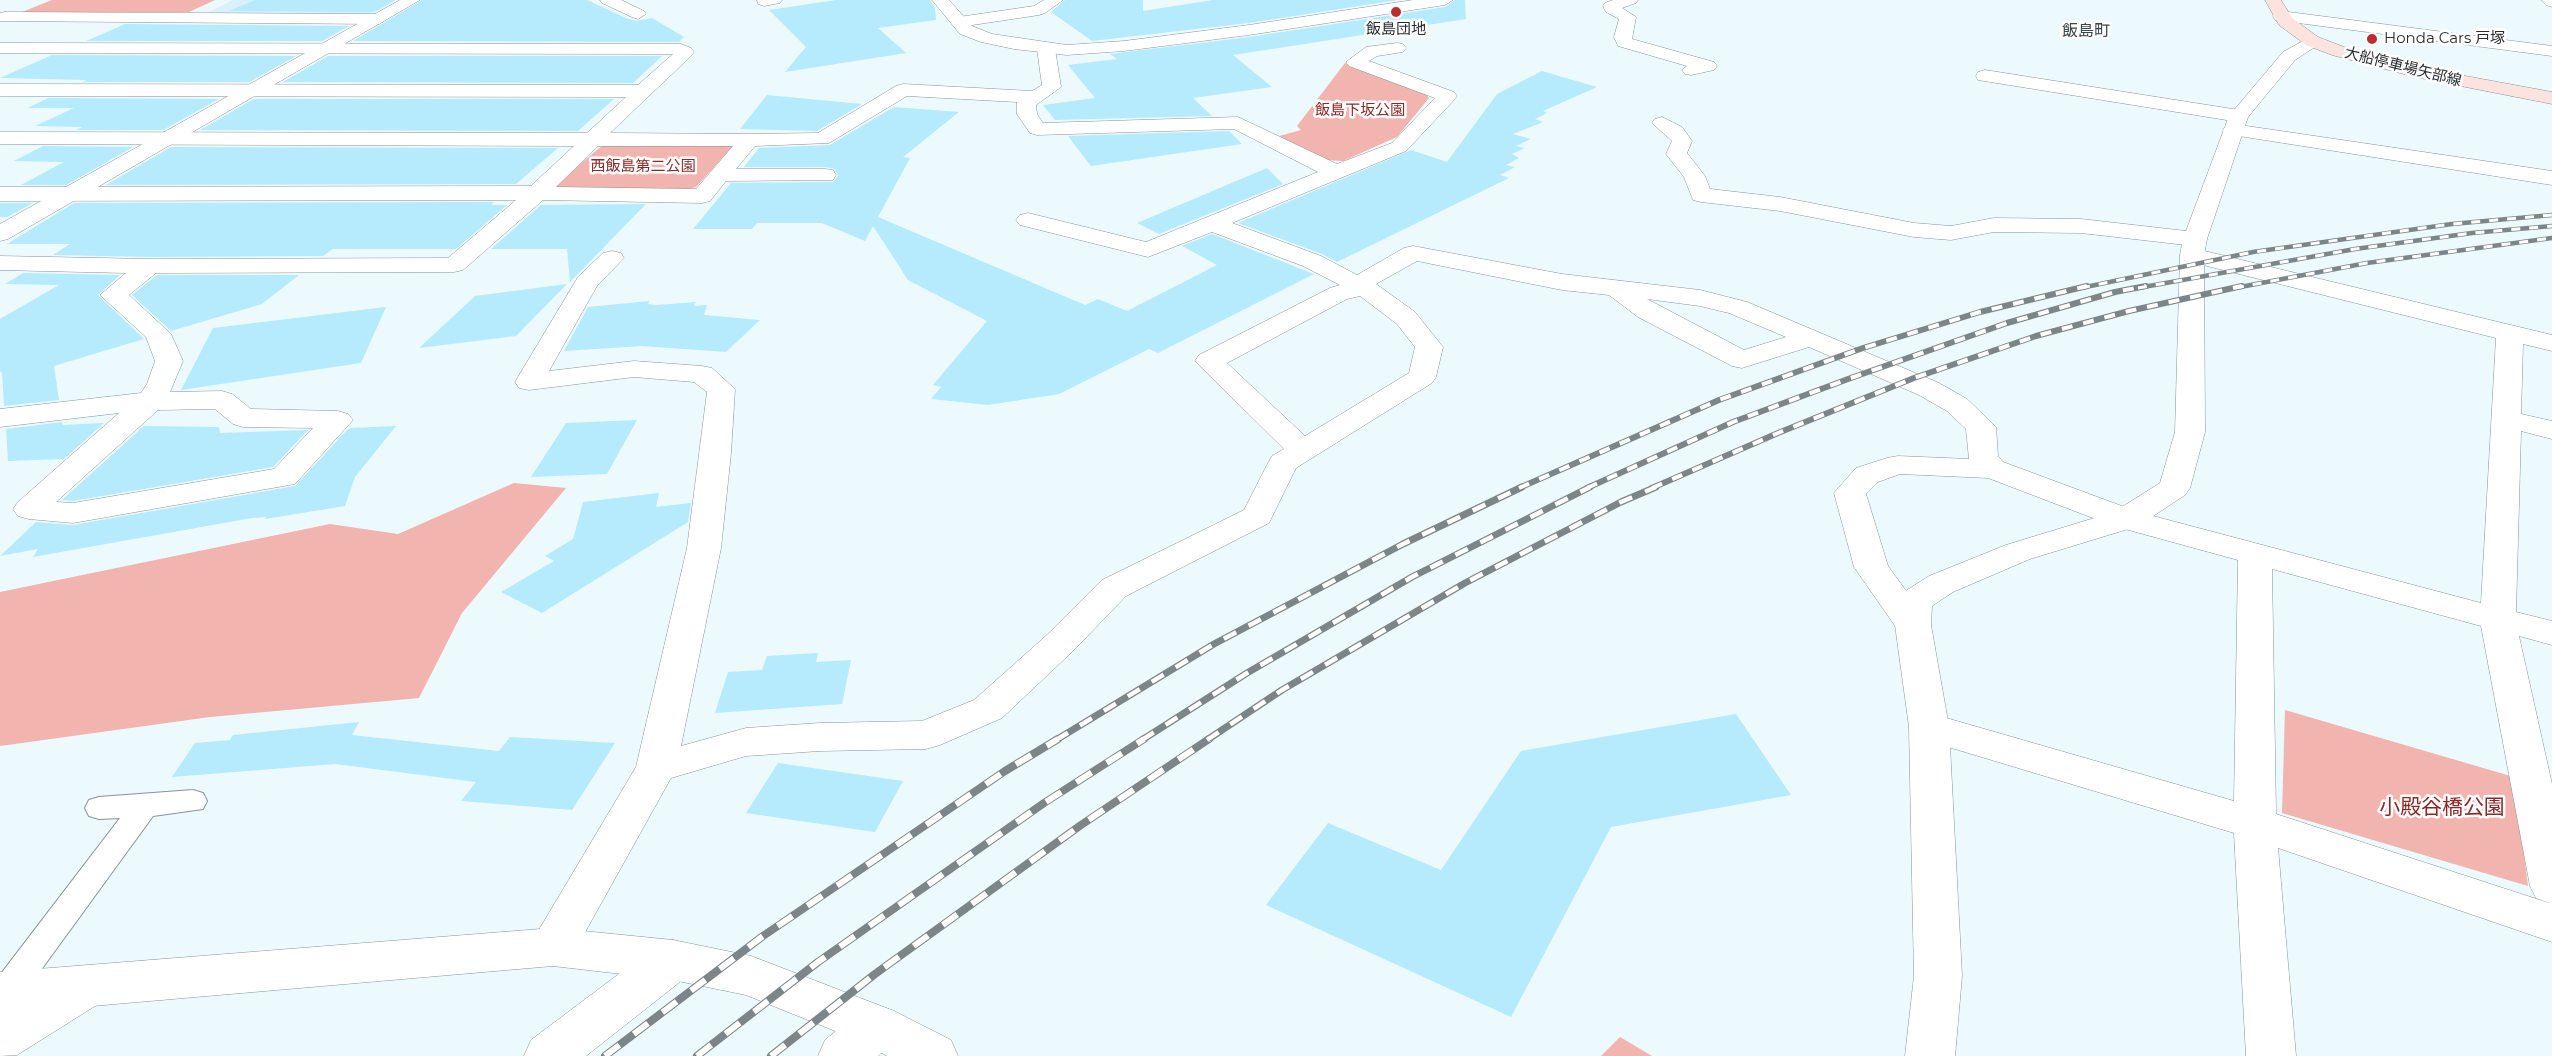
<!DOCTYPE html>
<meta charset="utf-8">
<style>
body{margin:0}
canvas{display:block;background:#ecf9fd}
</style>
<canvas width="2552" height="1056"></canvas>
<script>
const ctx = document.querySelector('canvas').getContext('2d');
ctx.lineJoin = 'round';
function fill(path, color) { ctx.fillStyle = color; ctx.fill(path, 'evenodd'); }
const shape = rows => new Path2D(rows.map(r => 'M' + r).join(''));
function strokePath(path, color, width, dash) { ctx.strokeStyle = color; ctx.lineWidth = width; ctx.lineCap = dash ? 'butt' : 'round'; ctx.setLineDash(dash || []); ctx.stroke(path); }
function write(font, color, halo, rows, align = 'center') {
  ctx.font = font + ' Montserrat,"Noto Sans JP",sans-serif'; ctx.lineWidth = 5; ctx.setLineDash([]); ctx.textBaseline = 'middle'; ctx.strokeStyle = halo; ctx.fillStyle = color; for (const [text, x, y, turn = 0] of rows) {
    ctx.save(); ctx.translate(x, y); ctx.rotate((+turn || 0) * Math.PI / 180); ctx.textAlign = isNaN(turn) ? turn : align; if (halo) ctx.strokeText(text, 0, 0); ctx.fillText(text, 0, 0); ctx.restore();
  }
}
const built = shape([
 [233,0,397,0,378,11,365,14,212,14,209,12]
]);
const green = shape([
 [52,0,215,0,189,12,22,12],
 [1345,63,1426,94,1429,98,1397,137,1343,161,1325,160,1279,136,1301,130,1297,126],
 [604,144,734,145,696,187,686,190,559,190,553,187],
 [514,483,566,488,462,613,419,698,210,717,0,746,0,592,330,524,398,534],
 [2285,710,2514,777,2528,886,2282,813],
 [1620,1037,1652,1056,1601,1056]
]);
const building = shape([
 [255,0,395,0,374,12,229,11],
 [422,0,587,0,628,19,637,21,652,18,684,37,679,42,353,41],
 [836,0,930,0,935,8,936,20,878,28,906,53,785,72,806,47,769,10],
 [1065,0,1143,0,1143,11,1213,0,1398,0,1249,23,1092,41,1051,12],
 [1455,0,1465,0,1466,19,1233,55,1272,87,1193,98,1212,116,1055,120,1043,105,1095,98,1068,65,1117,59,1110,54,1249,37,1445,7],
 [125,24,349,26,322,41,86,41],
 [52,55,296,56,249,82,82,82,87,80,0,78],
 [328,56,662,56,633,83,283,82],
 [1542,71,1597,87,1543,111,1547,113,1535,119,1543,122,1513,134,1531,139,1516,146,1525,148,1512,154,1519,158,1506,165,1515,167,1500,175,1509,178,1337,262,1322,254,1238,223,1411,150,1447,162,1497,94],
 [767,95,862,104,817,131,740,129],
 [48,98,219,99,163,130,76,130,82,127,35,126,74,108,28,108],
 [254,99,614,99,578,131,200,130],
 [894,107,959,112,903,157,910,158,878,217,1085,305,1098,299,1127,311,1217,265,1182,246,1212,234,1314,274,1158,353,1149,349,1059,394,988,405,931,399,941,387,933,385,987,321,908,280,873,226,865,241,822,223,757,223,752,229,693,229,731,183,833,182,838,176,835,169,825,167,744,167,759,148,830,145],
 [1229,131,1242,144,1091,166,1068,136],
 [43,146,133,147,66,185,21,185,64,162,14,161],
 [171,147,558,148,516,184,106,185],
 [1267,168,1283,184,1159,234,1137,223],
 [494,202,491,205,507,205,456,249,333,249,323,256,150,257,53,255,70,244,7,244,74,203],
 [0,203,33,203,7,217,0,217],
 [646,204,570,282,567,249,491,249,541,205],
 [23,273,120,275,98,295,144,339,54,366,59,400,4,406,2,373,0,371,0,319,59,285,5,284],
 [157,275,299,275,262,304,171,331,132,295],
 [567,284,516,336,419,348,475,296],
 [649,301,648,304,657,305,696,302,694,306,707,305,704,315,760,320,726,352,642,346,564,351,588,307],
 [386,307,361,363,181,390,213,328],
 [637,420,607,474,531,477,566,423],
 [62,422,63,425,104,423,64,459,8,461,6,429],
 [144,426,219,427,220,433,308,430,273,467,73,501,62,500],
 [396,426,355,477,345,506,265,519,266,517,252,518,33,557,38,549,0,556,36,522,73,525,295,486,347,430,351,428],
 [659,493,656,507,691,503,688,522,542,613,501,592,554,561,545,556,573,539,583,502],
 [818,653,816,662,851,660,842,704,715,713,728,672,762,670,767,656],
 [1736,714,1791,795,1611,827,1511,1017,1266,905,1328,823,1441,870,1521,751],
 [359,722,352,735,499,751,510,737,615,743,572,810,461,801,476,782,335,764,172,777,195,743,230,740,233,735],
 [778,763,903,781,875,832,746,813]
]);
const service = shape([
 [193,790,203,793,207,801,203,809,153,816,17,1003,5,1007,0,1005,0,975,120,818,99,819,89,816,85,808,89,800,99,797,193,790]
]);
const minor = shape([
 [600,0,621,0,644,11,646,14,638,19,632,17,602,3,600,0],
 [757,0,782,0,780,3,764,6,758,4,757,0],
 [1044,0,1063,0,1045,13,1039,15,959,27,951,22,959,17,1034,6,1044,0],
 [1613,0,1638,0,1636,3,1622,8,1636,17,1632,39,1714,62,1717,66,1714,70,1691,75,1685,74,1682,70,1687,66,1618,46,1614,37,1619,19,1606,12,1603,6,1605,3,1613,0],
 [2541,0,2552,0,2552,7,2546,5,2541,0],
 [2281,11,2552,46,2552,56,2275,20,2273,16,2275,12,2281,11],
 [5,12,379,14,387,19,379,24,0,21,0,13,5,12],
 [0,43,681,44,691,48,694,52,691,56,610,133,749,134,818,133,896,86,903,84,1032,91,1042,85,1037,49,1040,45,1046,44,1052,45,1055,49,1061,87,1036,105,1037,114,1043,123,1238,117,1337,164,1392,143,1435,98,1349,66,1346,62,1366,47,1397,43,1403,44,1406,48,1403,52,1377,56,1369,61,1454,92,1457,96,1454,100,1406,151,1232,223,1321,256,1357,275,1404,248,1413,246,1562,274,1700,290,1747,302,1939,383,1967,399,1996,427,1998,456,2003,462,2138,512,2481,603,2496,338,2183,260,2180,255,2183,250,2192,248,2552,335,2552,351,2523,344,2521,414,2552,421,2552,439,2521,431,2516,612,2552,621,2552,645,2519,636,2552,784,2552,904,2536,898,2530,886,2481,626,2272,569,2276,814,2552,904,2552,942,2278,848,2296,1056,2246,1056,2234,833,1915,737,1909,727,1915,717,1929,713,2234,801,2238,560,2114,526,1988,478,1900,474,1878,482,1866,494,1888,566,1931,625,1926,633,1913,637,1900,633,1854,567,1834,493,1856,468,1887,458,1898,456,1969,459,1966,429,1947,411,1919,395,1809,347,1742,368,1732,366,1638,317,1609,295,1562,290,1417,261,1376,284,1415,312,1443,347,1436,377,1432,383,1296,468,1269,523,1126,596,1074,650,1002,718,940,745,926,749,820,751,746,756,671,778,569,961,553,966,537,961,530,947,537,933,636,767,687,548,707,392,694,382,634,377,529,390,519,388,515,382,578,277,603,253,612,251,621,253,624,258,597,286,549,371,634,361,702,366,712,368,735,389,731,453,721,548,681,746,746,728,820,723,922,721,974,700,1048,634,1102,580,1244,510,1268,463,1272,456,1284,449,1195,361,1199,355,1330,288,1340,285,1303,266,1212,232,1148,257,1020,225,1016,220,1020,215,1028,213,1146,242,1318,172,1234,129,1037,135,1030,133,1017,114,1017,102,907,96,829,143,755,146,736,169,825,169,833,170,836,175,833,180,726,181,710,201,702,203,543,200,463,270,454,272,156,273,129,295,171,334,183,361,170,392,222,391,232,394,251,409,338,411,348,414,353,420,295,484,73,523,29,519,18,516,13,509,18,502,119,413,0,427,0,409,141,393,147,384,155,361,146,337,100,295,126,273,0,270,0,256,150,259,448,258,516,200,0,201,0,187,531,186,574,146,0,144,0,132,587,133,626,97,0,96,0,84,638,85,673,54,0,53,0,43],
 [598,146,733,146,696,189,556,187,598,146],
 [1360,296,1397,324,1415,347,1409,373,1305,436,1227,363,1347,299,1360,296],
 [1647,299,1700,306,1729,313,1786,337,1744,350,1647,299],
 [215,409,233,424,243,427,313,428,274,469,73,503,56,502,158,410,215,409],
 [1985,70,2239,110,2246,112,2249,116,2246,120,2239,122,1978,80,1976,76,1978,72,1985,70],
 [1662,117,1682,127,1692,141,1687,153,1705,176,1710,189,1780,197,1914,223,1951,226,1994,218,2081,219,2195,232,2203,234,2207,239,2203,244,2195,246,2081,233,1994,232,1951,240,1914,237,1780,211,1701,202,1693,200,1684,177,1666,154,1672,141,1652,123,1655,119,1662,117],
 [2233,124,2552,171,2552,185,2226,134,2223,130,2226,126,2233,124],
 [673,940,690,946,696,960,690,974,586,1056,524,1056,531,1040,656,946,673,940],
 [86,967,103,973,110,987,103,1001,17,1055,0,1056,0,1014,69,973,86,967],
 [877,1005,894,1011,902,1026,894,1041,878,1056,818,1056,825,1040,860,1011,877,1005]
]);
const tertiary = shape([
 [400,0,420,0,8,239,0,241,0,224,400,0],
 [932,0,949,0,972,26,992,34,1067,45,1124,41,1249,25,1413,0,1453,0,1445,5,1249,35,1124,51,1067,55,1014,49,981,42,960,34,932,0],
 [2312,36,2318,37,2321,41,2318,45,2295,60,2248,117,2207,239,2204,255,2205,432,2190,488,2185,495,2138,526,2030,559,1953,592,1932,606,1931,625,1949,727,1962,976,1955,1056,1905,1056,1914,976,1909,727,1895,625,1896,602,1901,594,1929,576,2006,545,2114,512,2160,483,2175,432,2180,255,2183,239,2229,116,2283,52,2312,36],
 [553,928,673,940,751,956,894,1011,951,1040,958,1056,887,1056,860,1041,746,995,673,980,553,966,0,1014,0,972,553,928]
]);
const secondary = shape([
 [2265,0,2281,0,2292,18,2318,37,2344,47,2417,67,2552,92,2552,104,2415,77,2332,55,2306,45,2279,25,2265,0]
]);
const railFar3 = shape([
 [2081,288,2253,252,2452,224,2552,215],
 [2138,288,2355,249,2472,233,2552,226],
 [2235,288,2367,263,2552,238]
]);
const railFar2 = shape([
 [1519,488,1719,400,1863,348,1980,312,2087,286],
 [1587,488,1733,422,1848,379,2007,323,2115,292,2146,286],
 [1652,488,1778,433,1914,378,2036,336,2129,311,2242,286]
]);
const railFar1 = shape([
 [1056,740,1214,644,1403,544,1522,487],
 [1142,740,1247,673,1412,577,1590,487],
 [1207,740,1282,690,1465,583,1621,502,1656,487]
]);
const rail = shape([
 [605,1056,763,936,1005,771,1058,739],
 [697,1056,818,962,1044,803,1144,739],
 [771,1056,875,974,1081,825,1209,739]
]);
const markers = [
 [1396,12,6,"#bc2d2f"],
 [2372,39,6,"#bc2d2f"]
];
const farPoinames = [
 ["飯島団地",1396,30],
 ["Honda Cars 戸塚",2384,39,"left"]
];
const farStreetnames = [
 ["大船停車場矢部線",2403,67,14]
];
const farParknames = [
 ["飯島下坂公園",1360,111],
 ["西飯島第二公園",643,167]
];
const farNeighbourhoodnames = [
 ["飯島町",2086,31]
];
const nearParknames = [
 ["小殿谷橋公園",2442,808]
];
fill(built, '#d9f1fa');
fill(green, '#f1b4ae');
fill(building, '#b5ebfd');
strokePath(service, '#869499', 2);
strokePath(minor, '#869499', 1);
strokePath(tertiary, '#869499', 1);
strokePath(secondary, '#869499', 1);
fill(service, '#fff');
fill(minor, '#fff');
fill(tertiary, '#fff');
fill(secondary, '#fde3e0');
strokePath(railFar3, '#7c8588', 4.5);
strokePath(railFar2, '#7c8588', 6);
strokePath(railFar1, '#7c8588', 7);
strokePath(rail, '#7c8588', 8);
strokePath(railFar3, '#fff', 3, [9]);
strokePath(railFar2, '#fff', 4, [11]);
strokePath(railFar1, '#fff', 4.5, [14]);
strokePath(rail, '#fff', 6, [18]);
for (const [x, y, r, color] of markers) { const dot = new Path2D(); dot.arc(x, y, r, 0, 2 * Math.PI); ctx.fillStyle = color; ctx.fill(dot); strokePath(dot, '#fff', 2); }
write('15px', '#272d2f', '#fff', farPoinames);
write('15px', '#272d2f', '#fff', farStreetnames);
write('15px', '#892928', '#fff', farParknames);
write('16px', '#374449', '#fff', farNeighbourhoodnames);
write('21px', '#892928', '#fff', nearParknames);
</script>
